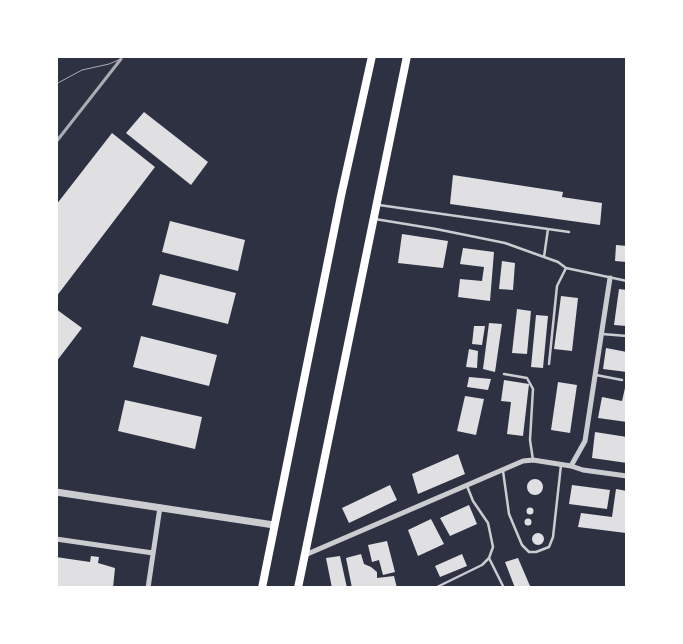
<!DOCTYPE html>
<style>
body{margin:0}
#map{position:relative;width:683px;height:644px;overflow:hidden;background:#2d3142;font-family:Helvetica,sans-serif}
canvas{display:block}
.frame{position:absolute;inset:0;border:58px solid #fff;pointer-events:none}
</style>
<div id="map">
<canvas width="683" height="644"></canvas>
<div class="frame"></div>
</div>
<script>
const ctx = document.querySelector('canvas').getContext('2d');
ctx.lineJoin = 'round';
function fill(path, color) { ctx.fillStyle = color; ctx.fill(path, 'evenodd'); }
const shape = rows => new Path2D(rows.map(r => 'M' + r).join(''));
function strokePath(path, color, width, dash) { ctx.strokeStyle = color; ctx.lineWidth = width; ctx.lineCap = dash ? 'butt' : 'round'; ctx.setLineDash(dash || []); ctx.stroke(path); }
const building = shape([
 [144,112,208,162,191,185,126,133],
 [112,133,155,167,56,297,56,205],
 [453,175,563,192,562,197,602,203,600,225,450,204],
 [170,221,245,240,238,271,162,252],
 [402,234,448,241,443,268,398,263],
 [616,245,627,246,627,262,615,261],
 [463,248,494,252,490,301,458,297,460,279,482,281,484,267,460,264],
 [502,261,515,263,513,290,499,289],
 [160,274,236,293,228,324,152,305],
 [619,289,627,290,627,326,614,325],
 [561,296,578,298,572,351,554,349],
 [56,309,82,328,56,362],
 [517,309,531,311,527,354,512,353],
 [536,315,548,316,543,368,531,367],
 [489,323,502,324,495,372,483,369],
 [474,326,485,326,482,345,472,344],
 [141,336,217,355,209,386,133,367],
 [606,348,627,352,627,372,603,369],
 [469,349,478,351,477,368,466,367],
 [469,377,491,379,488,390,467,387],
 [504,380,529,384,523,436,507,434,511,402,501,401],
 [558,382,577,385,570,433,551,430],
 [625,388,627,388,627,422,598,418,602,397,622,401],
 [465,396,484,399,476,435,457,431],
 [125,400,202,417,195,449,118,431],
 [595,432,627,437,627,463,592,458],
 [458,454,465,474,418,494,412,474],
 '527 487a8 8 0 1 1 16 0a8 8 0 1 1-16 0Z',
 [390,485,397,500,349,523,342,508],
 [572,485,610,490,607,509,569,504],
 [616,489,627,491,626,533,578,527,581,513,612,517],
 [469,505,477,524,450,536,440,518],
 '526.5 511a3.5 3.5 0 1 1 7 0a3.5 3.5 0 1 1-7 0Z',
 '524.5 522a3.5 3.5 0 1 1 7 0a3.5 3.5 0 1 1-7 0Z',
 [431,519,444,544,418,556,408,530],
 '532 539a6 6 0 1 1 12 0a6 6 0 1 1-12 0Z',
 [387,541,395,572,383,575,379,560,372,562,368,545],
 [361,554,364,564,371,567,377,572,377,578,394,576,397,588,352,588,346,558],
 [462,554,467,566,440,577,435,566],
 [91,556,99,557,98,563,115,568,113,588,56,588,56,557,90,562],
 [340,556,347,588,332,588,326,558],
 [518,558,530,586,525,588,515,588,505,562]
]);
const service = shape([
 [379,205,569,232],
 [375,219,436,229,505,243,558,262,566,268,627,281],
 [544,257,548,229],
 [602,334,627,336],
 [549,364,557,286,566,268],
 [504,374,527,378,533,389,530,440,533,460],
 [596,375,622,380],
 [503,471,509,514,522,545,529,552,536,552,549,547,553,537,561,465],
 [489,558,504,588],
 [435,588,482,565,489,558,493,547,488,523,473,501,467,486]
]);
const minor = shape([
 [571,466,585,441,610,278],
 [56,539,153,553],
 [305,555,523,461,533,460,571,466,583,470,627,476],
 [148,588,160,507]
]);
const tertiary = shape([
 [56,492,274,525]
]);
const secondary = shape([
 [262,588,341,196,372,56],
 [298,588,407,56]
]);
const tram = shape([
 [56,84,82,70,109,64,121,59,123,56]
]);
const rail = shape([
 [56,142,121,59]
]);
fill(building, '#e0e0e3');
strokePath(service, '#caccd0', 2.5);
strokePath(minor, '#caccd0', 5);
strokePath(tertiary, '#caccd0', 7);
strokePath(secondary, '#fff', 8);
strokePath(tram, '#abadb3', 1);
strokePath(rail, '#abadb3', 3);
</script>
